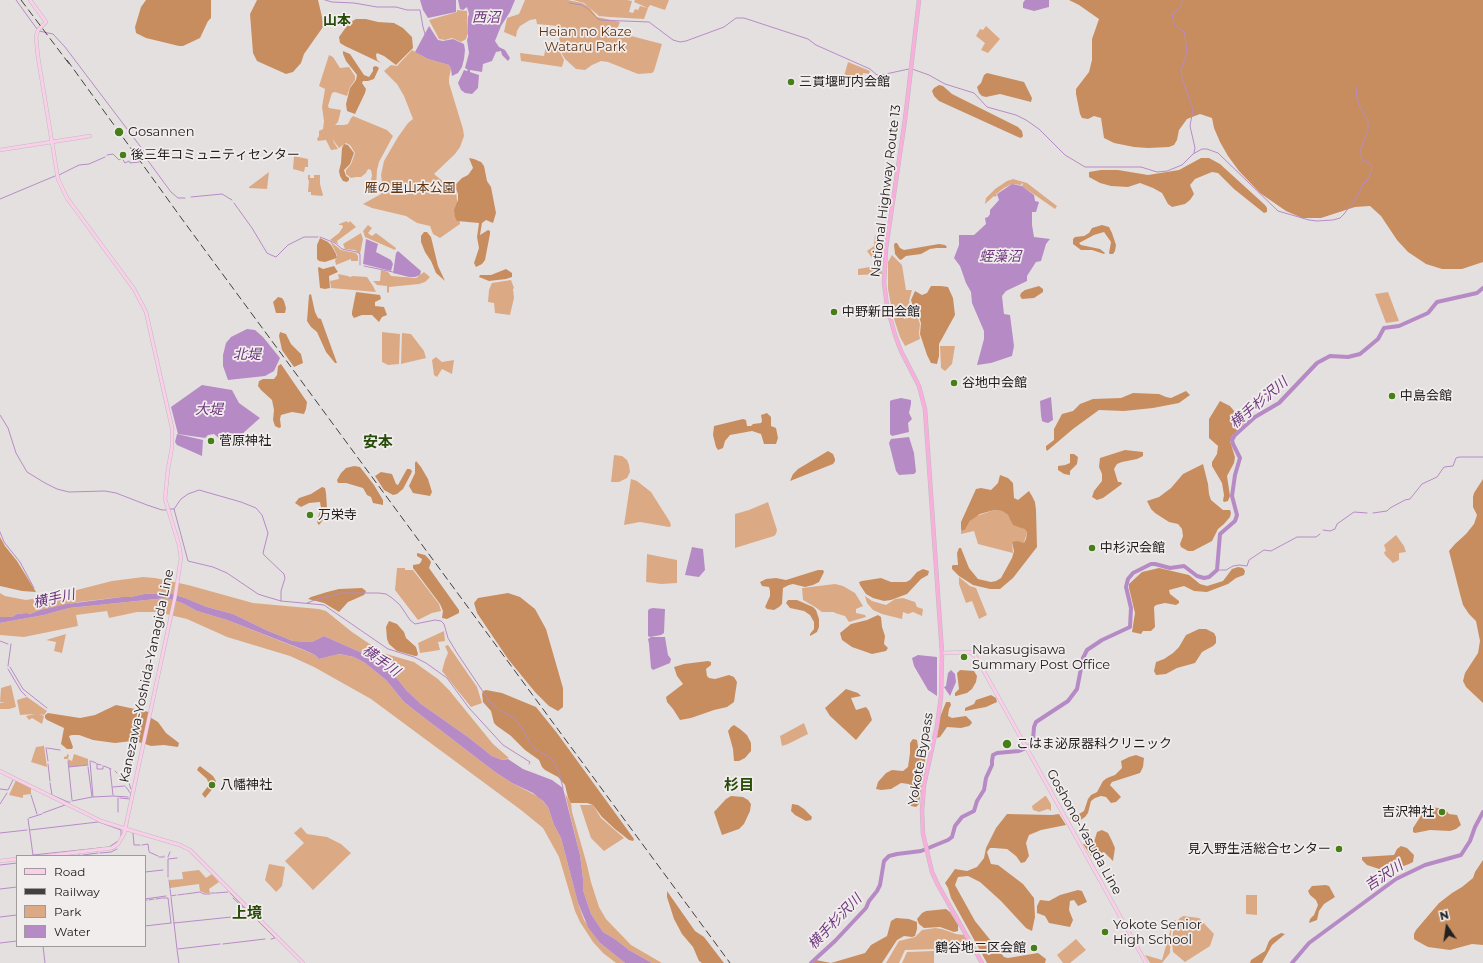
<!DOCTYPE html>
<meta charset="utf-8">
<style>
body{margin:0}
#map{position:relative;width:1483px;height:963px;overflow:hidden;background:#e5e0e0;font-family:Montserrat,sans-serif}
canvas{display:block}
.legend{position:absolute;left:16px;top:855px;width:130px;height:92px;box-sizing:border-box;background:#f2eded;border:1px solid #9f9b9b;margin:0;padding:5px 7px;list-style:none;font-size:12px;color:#222021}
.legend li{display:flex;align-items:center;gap:8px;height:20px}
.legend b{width:20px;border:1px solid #9f9b9b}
.north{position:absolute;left:1427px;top:907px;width:40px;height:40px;-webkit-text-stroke:3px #f2eded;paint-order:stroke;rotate:347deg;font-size:11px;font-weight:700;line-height:16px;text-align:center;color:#222021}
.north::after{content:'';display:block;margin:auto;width:14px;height:18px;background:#222021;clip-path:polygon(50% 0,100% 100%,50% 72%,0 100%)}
</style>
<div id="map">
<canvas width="1483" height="963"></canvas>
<ul class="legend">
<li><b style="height:5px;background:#fbcfea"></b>Road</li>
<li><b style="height:5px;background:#423f40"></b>Railway</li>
<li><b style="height:11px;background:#dbaa85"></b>Park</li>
<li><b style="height:11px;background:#b68bc5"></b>Water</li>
</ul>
<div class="north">N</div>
</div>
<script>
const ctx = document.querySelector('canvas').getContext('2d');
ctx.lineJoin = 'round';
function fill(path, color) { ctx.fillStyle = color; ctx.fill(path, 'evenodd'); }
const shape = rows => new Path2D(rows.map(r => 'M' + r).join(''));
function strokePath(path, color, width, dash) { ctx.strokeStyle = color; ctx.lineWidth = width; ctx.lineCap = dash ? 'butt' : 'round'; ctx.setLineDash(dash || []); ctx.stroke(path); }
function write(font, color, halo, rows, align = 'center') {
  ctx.font = font + ' Montserrat,"Noto Sans JP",sans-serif'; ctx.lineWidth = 3.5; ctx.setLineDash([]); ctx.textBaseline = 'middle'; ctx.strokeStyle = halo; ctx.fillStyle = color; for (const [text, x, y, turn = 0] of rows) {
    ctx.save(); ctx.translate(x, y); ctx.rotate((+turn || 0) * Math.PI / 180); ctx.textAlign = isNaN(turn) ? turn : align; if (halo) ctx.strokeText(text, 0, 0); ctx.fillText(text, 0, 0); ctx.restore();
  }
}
const green = shape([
 [525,0,568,0,582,3,589,7,597,17,620,22,616,32,662,44,654,71,652,73,638,74,608,62,601,61,592,65,585,70,576,69,565,59,562,54,557,26,537,24,536,19,530,20,520,26,517,31,516,37,504,32,507,18,519,14],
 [573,0,627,0,632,1,629,12,633,13,635,9,638,10,640,6,648,8,644,19,609,17,599,16,584,3],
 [635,0,669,0,665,10,650,5,648,8,634,2],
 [457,10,467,11,468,33,466,39,461,42,452,38,445,40,439,39,429,20,457,12],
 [986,26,1000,39,988,53,981,50,985,43,976,36,980,29,983,30],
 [546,46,558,48,564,60,562,67,521,61,520,53,544,56],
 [412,50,428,59,449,65,451,69,449,78,449,83,463,129,464,136,460,147,455,154,434,174,456,192,460,224,440,238,433,234,430,226,417,223,406,216,372,208,363,204,381,194,383,190,381,175,384,161,398,137,408,123,413,119,404,96,397,84,384,71,391,65,397,66],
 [329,55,333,57,340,68,349,67,355,76,355,80,350,87,347,96,335,92,332,93,328,106,329,108,341,110,338,122,335,125,344,125,348,124,351,118,353,116,387,130,393,136,379,162,377,170,376,187,373,192,370,186,372,175,371,170,368,169,366,173,361,177,356,177,351,178,346,174,346,170,351,164,355,153,350,145,346,143,339,148,333,140,334,131,333,141,338,149,331,150,326,140,318,141,317,139,319,136,319,131,323,129,324,121,322,107,325,89,319,86],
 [848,62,870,71,869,74,863,73,862,79,844,76],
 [294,156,308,159,308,167,305,167,304,172,293,169],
 [269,172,267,189,249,188,249,187],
 [308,175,310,175,310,178,314,178,314,175,320,175,320,184,323,195,322,196,311,195,311,192,308,192,309,180,308,180],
 [1013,179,1027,183,1057,206,1055,209,1022,186,1023,184,1022,183,1021,185,1012,184,1004,188,996,194,997,195,995,197,994,196,985,204,986,198,995,189,1007,181],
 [347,221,348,223,350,221,356,227,337,241,338,244,330,240,339,233,343,227,342,225,339,225,339,224],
 [368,225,372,228,368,233,372,236,376,233,396,248,395,250,365,237,363,231],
 [361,233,363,239,360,254,355,250,345,249,343,244],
 [875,235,881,240,881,251,872,258,867,251,874,246],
 [330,241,341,250,356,253,358,256,358,261,351,261,351,259,336,265,335,260,337,258,337,255],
 [892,255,902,265,906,290,912,290,909,301,911,307,917,315,920,324,919,333,920,339,905,346,900,337,893,316,888,289,888,262],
 [881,265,882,274,858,275,858,269],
 [381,270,388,272,391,276,416,278,424,272,430,277,425,282,419,284,389,287,389,293,387,292,387,286,377,285,373,281,380,281],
 [338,274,348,276,350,277,353,276,367,277,373,286,376,292,331,288,330,281,339,279],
 [511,280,514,288,513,289,514,298,510,315,495,313,494,303,488,302,489,290,492,283],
 [1388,292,1399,321,1386,323,1375,294],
 [382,332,400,334,399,364,388,365,382,362],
 [402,333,411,334,424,351,426,358,401,364],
 [940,346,955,346,952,364,945,371,941,368],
 [436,357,442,362,454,360,452,374,442,369,437,377,434,375,432,360],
 [614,455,622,456,627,460,629,465,630,472,627,478,619,482,611,482],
 [631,479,637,481,651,492,670,522,671,526,669,527,640,522,624,525],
 [768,502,777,530,776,534,774,536,735,548,735,514,749,510],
 [994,510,1002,511,1008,515,1027,532,1024,543,1012,542,1013,553,978,544,974,531,961,534,961,529,962,531,965,530,970,521,974,517],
 [1396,535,1404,546,1406,552,1399,553,1399,560,1393,563,1385,555,1384,552,1386,551,1384,545],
 [647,554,677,560,677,583,661,584,646,582],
 [397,568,405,568,405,570,413,570,439,604,441,611,432,613,418,620,395,590],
 [143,577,155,578,188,585,253,603,319,609,326,611,352,632,383,653,414,662,438,679,449,690,493,744,509,758,502,760,492,756,468,737,421,704,407,691,395,676,382,664,360,652,324,636,312,642,293,641,266,630,233,614,207,607,185,598,169,593,144,594,131,597,122,597,79,602,40,610,30,614,27,613,17,614,12,617,0,617,0,593,5,596,26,600,61,594,112,581],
 [959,577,970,586,976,588,987,615,979,619,972,601,966,603,959,584],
 [835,584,843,586,855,593,863,606,856,609,856,613,865,615,866,617,849,622,845,616,835,613,834,612,822,612,815,607,803,600,802,588],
 [865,596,872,601,886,605,895,599,903,598,915,602,917,607,923,609,922,616,913,612,908,614,903,612,902,619,882,614,873,610,867,603],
 [166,598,182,603,197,611,227,620,303,650,315,655,319,659,338,654,354,657,365,663,386,680,404,702,418,713,495,772,512,783,539,797,548,807,554,825,561,838,578,903,584,920,600,943,625,963,616,963,603,953,593,942,580,922,575,911,559,857,543,828,521,810,371,699,314,667,290,656,227,637,187,619,157,612,137,612,109,618,107,611,76,615,78,626,24,637,0,635,0,623,44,615,69,608],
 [444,631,445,641,438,642,440,650,420,653,418,643],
 [66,634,62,653,54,651,56,642,46,640],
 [448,645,477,687,482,703,471,707,442,671,445,660,448,653,445,646],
 [11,685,16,707,9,709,0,709,0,703,5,702,0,702,1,688],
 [27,697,47,711,44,715,39,714,44,716,42,724,32,718,29,720,26,716,35,714,20,715,17,700],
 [804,723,808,734,788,744,782,746,780,736],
 [43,745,44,746,47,767,31,762,36,747,43,746],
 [67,754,69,755,68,759,72,761,74,754,88,759,88,765,69,767,68,759,64,759,64,757,67,756],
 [16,780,31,788,31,794,23,795,23,798,9,795],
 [565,794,571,803,572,812,587,865,591,882,599,907,606,919,631,945,662,963,652,963,629,950,615,939,603,932,591,914,583,890,583,879,580,855],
 [1045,796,1046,796,1051,804,1051,811,1048,809,1039,812,1033,810,1032,806],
 [580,805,593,805,601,818,624,838,604,851,591,838],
 [301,827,307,834,327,837,341,844,351,853,313,890,285,861,304,843,294,833],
 [269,864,285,867,282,886,276,892,265,880],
 [199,870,206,878,212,874,219,882,209,889,210,893,205,893,200,891,199,884,170,888,170,880,183,879,182,872],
 [1246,895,1257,895,1257,915,1246,914],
 [1183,916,1199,918,1214,934,1210,946,1185,962,1173,952,1172,943,1173,932,1177,921,1180,918],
 [1176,920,1171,932,1170,953,1162,963,1150,963,1145,955,1162,960,1173,921],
 [935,928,942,929,956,934,964,935,972,948,905,950,899,963,886,963,899,941,915,937,922,930],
 [1076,939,1086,950,1070,963,1063,963,1057,955],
 [934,951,934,963,902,963,907,952]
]);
const forest = shape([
 [146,0,211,0,211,18,208,21,200,38,183,46,179,46,146,38,136,33,135,27,141,7],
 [257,0,318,0,323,21,323,27,304,54,301,63,293,72,286,74,257,61,253,53,250,14],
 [1069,0,1483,0,1483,262,1462,269,1442,269,1426,264,1408,252,1397,240,1381,216,1370,206,1355,207,1321,218,1302,218,1286,211,1260,193,1239,171,1228,156,1220,142,1214,128,1212,118,1200,114,1187,119,1179,130,1177,140,1174,145,1169,147,1148,148,1134,147,1114,143,1104,138,1101,118,1094,116,1088,119,1082,118,1080,114,1076,94,1076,89,1089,72,1092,60,1092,39,1099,19,1079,5],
 [356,19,366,19,378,22,394,23,403,28,412,37,413,48,396,65,384,56,377,53,376,55,377,60,381,63,345,46,340,43,339,37,349,23],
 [343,51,350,54,364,75,369,77,373,71,373,67,376,66,379,68,374,79,368,81,363,81,362,83,366,89,365,93,355,114,347,111,346,104,350,88,356,80,357,75,346,61,343,54],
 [987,73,1024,82,1032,98,1031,102,1000,94,986,97,982,96,979,93,977,87,981,83,984,75],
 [939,85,943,86,952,94,1018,127,1022,131,1023,136,1021,138,1018,137,939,101,934,96,932,91,934,88],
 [344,144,348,145,354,153,350,164,344,170,346,176,349,178,349,180,347,182,343,181,340,176,339,171,341,163,342,148],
 [469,158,474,159,481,162,484,166,487,181,491,187,496,213,493,223,486,220,482,223,480,235,488,230,490,231,490,234,485,260,482,264,476,267,474,263,479,248,477,237,479,223,457,221,455,217,454,210,458,200,458,194,455,187,456,184,462,178,468,175,473,168],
 [1201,158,1209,158,1220,164,1265,205,1267,208,1267,212,1264,213,1234,189,1218,173,1212,172,1195,179,1190,185,1194,194,1190,200,1185,204,1172,207,1168,204,1162,193,1153,188,1140,183,1128,187,1111,186,1100,183,1089,177,1089,172,1101,170,1118,170,1148,175,1179,170],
 [1102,225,1109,227,1112,233,1116,245,1115,251,1113,254,1110,254,1109,253,1111,242,1104,232,1094,235,1079,243,1081,245,1100,249,1105,253,1104,254,1092,250,1081,250,1073,244,1073,239,1075,237,1084,236,1089,233,1092,228],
 [424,232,427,232,431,237,438,266,445,281,436,273,431,261,425,252,421,242,421,236],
 [320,238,328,242,331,245,336,254,337,258,325,262,319,261,317,259,317,245],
 [895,243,897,243,900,248,904,250,939,244,945,245,947,247,946,248,937,248,930,249,921,254,906,256,901,260,899,259,895,254,894,245],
 [334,266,338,272,329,276,330,288,325,289,320,288,318,268,319,267,323,269],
 [506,269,512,273,512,277,506,279,489,281,479,277,480,275,491,275],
 [931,286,941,286,948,287,953,298,955,315,939,344,939,356,937,364,931,363,927,355,920,334,921,323,918,314,913,307,911,300,915,291,922,295,927,293],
 [1039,286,1043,289,1043,292,1034,298,1022,299,1020,296,1021,293,1025,290],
 [356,292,380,295,381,299,375,302,375,306,384,307,387,315,382,317,379,322,372,315,362,315,354,318,352,315,352,312],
 [311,294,315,312,318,318,321,319,337,363,335,363,326,352,317,332,311,327,307,321,309,295],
 [278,297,282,298,284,301,286,308,285,313,276,313,273,302],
 [280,332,286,334,291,344,301,354,303,363,294,367,282,350,279,336],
 [281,364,307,402,306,409,304,414,292,412,281,415,280,419,281,427,279,428,275,426,273,420,274,410,272,400,261,390,258,386,259,381,263,379,274,379,277,375,278,366],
 [1186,391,1190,395,1179,403,1153,408,1124,411,1099,410,1073,429,1047,451,1046,449,1046,446,1054,440,1054,429,1062,414,1073,411,1080,404,1093,399,1121,398,1133,393,1159,394,1166,397,1171,398],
 [1220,401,1230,406,1244,423,1232,436,1230,441,1235,457,1234,463,1227,476,1230,496,1228,501,1224,502,1223,501,1224,495,1222,483,1212,466,1212,462,1217,454,1218,446,1209,438,1209,419],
 [767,413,771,417,771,426,776,428,778,438,776,444,764,444,761,434,752,431,730,435,725,441,723,448,718,450,716,447,713,435,714,426,743,419,746,420,747,426,751,426,753,424,761,423,762,421,761,415],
 [1125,450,1143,452,1143,456,1137,459,1122,462,1117,464,1114,469,1117,479,1118,482,1121,482,1122,484,1103,498,1097,500,1092,497,1094,491,1102,481,1102,474,1099,467,1100,458],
 [828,451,833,454,835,459,835,461,833,464,790,481,793,474,798,469],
 [1070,454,1074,454,1078,457,1077,464,1070,471,1070,475,1064,474,1058,470,1058,466,1065,465,1070,463],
 [416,461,421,467,428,479,432,492,430,496,413,493,409,486,415,473,415,463],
 [1203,464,1208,484,1209,494,1211,500,1223,510,1230,510,1231,513,1230,517,1224,524,1218,529,1212,541,1193,551,1188,551,1181,547,1180,544,1183,536,1182,529,1178,524,1169,522,1155,513,1151,509,1147,501,1159,497,1171,488,1183,474],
 [354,466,360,467,374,485,383,500,383,505,373,503,371,497,367,495,363,488,346,483,338,483,337,480,341,473,346,468],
 [407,469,410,469,412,471,411,474,403,489,397,494,393,495,384,490,375,476,381,472,392,474,396,484,398,485],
 [1000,475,1008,478,1013,483,1014,498,1018,500,1029,491,1032,496,1035,502,1036,510,1037,547,1013,578,1000,589,990,589,973,585,959,576,952,569,952,566,953,565,958,565,957,553,959,548,961,548,969,568,978,579,991,582,996,581,1001,578,1012,558,1014,551,1012,542,1017,541,1024,543,1026,539,1027,532,1024,529,1013,525,1008,515,1002,511,994,510,980,514,970,521,965,530,962,531,961,529,961,522,976,489,981,488,991,490,998,483],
 [1483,479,1483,703,1466,687,1463,681,1465,673,1478,653,1480,641,1476,621,1469,614,1463,605,1460,594,1449,551,1455,544,1466,534,1474,524,1477,515,1473,507,1473,497,1474,493],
 [322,487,325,488,326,493,327,508,323,520,319,525,318,524,317,521,321,508,320,502,309,503,301,507,295,503,299,498,311,494],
 [0,537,5,546,17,561,36,592,22,591,0,586],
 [417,553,425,555,429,559,431,562,429,568,459,610,459,613,447,619,442,618,443,611,440,604,413,568,413,565,419,564,421,562,422,559,417,556],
 [1238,567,1243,568,1245,571,1244,575,1236,578,1228,584,1207,592,1194,591,1184,586,1169,590,1170,594,1179,601,1179,603,1176,605,1165,603,1156,605,1154,607,1155,627,1151,631,1143,631,1141,634,1132,632,1135,613,1129,588,1129,584,1142,572,1159,568,1189,575,1200,584,1207,586,1223,581,1232,569],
 [923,569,929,571,928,575,921,579,907,594,891,600,884,601,873,598,866,594,860,585,859,582,862,581,881,578,891,582,906,582,910,580,917,572],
 [818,570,823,570,824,572,819,582,813,585,805,587,793,584,789,585,783,588,782,604,779,607,774,610,767,609,765,607,770,596,770,591,769,587,762,586,760,582,766,579,776,578,786,580],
 [362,588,366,591,364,595,348,602,339,612,324,603,308,599,311,597,327,592,339,589],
 [508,593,520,597,535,609,546,629,563,688,563,707,558,711,549,706,535,692,508,659,477,613,474,603,478,598],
 [788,600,797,600,813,607,816,610,819,619,819,627,817,632,810,636,810,634,814,629,814,622,810,615,804,611,790,608,786,603],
 [878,615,881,617,882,627,885,636,884,644,888,648,886,651,872,654,852,647,842,640,840,633,851,624,867,620],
 [389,621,397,624,404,632,406,638,416,647,418,654,417,656,415,656,397,651,389,644,387,639,386,627],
 [1199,629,1206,629,1214,633,1216,637,1216,643,1213,646,1202,652,1195,663,1177,668,1166,674,1156,675,1154,671,1156,662,1164,659,1173,653,1179,647,1186,635],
 [708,661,711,662,711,665,706,669,707,676,709,678,715,679,729,675,734,677,737,682,734,702,727,707,714,710,691,718,680,720,673,709,667,702,666,697,683,684,677,676,674,667,684,664],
 [960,670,974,671,977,676,976,682,972,689,967,693,956,696,955,696,955,693,959,689,957,673],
 [846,689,858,693,861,696,851,698,856,710,866,707,869,711,872,720,856,740,830,716,825,708],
 [486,690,502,693,536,707,557,733,621,821,634,839,633,841,629,840,615,829,602,817,593,805,587,803,571,803,568,798,565,785,558,777,545,770,542,767,539,760,525,750,511,736,497,726,494,723,491,711,483,702,482,694,483,691],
 [991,695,996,698,997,702,986,707,965,711,965,708,974,704,976,700],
 [946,702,950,702,951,705,949,709,948,716,952,718,966,716,971,721,972,723,969,726,961,728,947,727,940,737,937,738,940,717],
 [116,705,149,712,148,716,158,722,166,733,179,743,178,747,164,745,151,746,142,743,132,741,115,743,93,740,79,735,72,735,69,736,73,747,72,749,67,749,61,744,64,728,47,720,45,718,45,715,48,713,80,718,95,715],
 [734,725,740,729,747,735,751,743,751,751,745,758,739,761,734,761,733,749,728,731,731,727],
 [913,739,917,740,919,753,926,755,919,804,916,807,911,806,910,802,912,788,909,784,901,783,891,789,881,790,876,789,878,782,886,773,892,770,903,771,908,767,910,753,910,743],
 [1136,755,1144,758,1143,767,1140,773,1112,782,1110,785,1121,797,1116,802,1111,803,1106,797,1101,796,1095,798,1091,801,1088,813,1085,817,1079,821,1073,821,1070,818,1071,815,1079,814,1084,811,1088,799,1091,795,1097,792,1103,781,1107,778,1115,775,1122,768,1121,761,1129,757],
 [200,766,213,776,216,781,214,787,205,798,202,794,209,785,207,779,197,770,198,768],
 [731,796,743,797,748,800,751,804,750,811,744,824,739,829,722,835,714,812,726,799],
 [792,804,798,805,804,809,812,817,811,820,806,821,795,815,791,811],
 [1431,807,1445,809,1449,814,1457,815,1461,825,1456,829,1450,831,1430,830,1415,833,1413,832,1413,828,1426,808],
 [1007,814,1052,815,1059,814,1066,825,1041,830,1029,835,1026,843,1029,856,1025,862,1021,863,1016,856,1007,849,994,848,990,848,987,852,991,864,998,865,1023,884,1034,898,1035,917,1032,931,1026,928,1001,901,980,882,968,876,958,877,955,885,975,921,1004,957,1008,958,1038,953,1046,959,1045,963,987,963,951,898,948,888,945,883,955,869,967,871,977,867,984,858,986,848,996,828],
 [1102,830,1108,833,1112,841,1115,848,1113,861,1104,852,1091,856,1083,844,1094,842,1097,832],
 [1401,846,1407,848,1414,855,1413,862,1409,864,1398,868,1379,869,1367,865,1362,860,1362,857,1394,855,1397,849],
 [1483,860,1483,945,1472,944,1450,950,1428,947,1417,941,1414,939,1414,934,1416,930,1439,903,1452,893,1462,887,1473,878,1475,872],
 [1326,885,1329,886,1335,897,1324,904,1319,911,1317,920,1309,923,1310,919,1314,915,1318,905,1316,900,1310,895,1308,891,1312,886],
 [1078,890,1082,891,1087,902,1078,906,1074,900,1070,901,1069,910,1073,920,1070,927,1049,923,1045,916,1037,913,1037,906,1040,900,1049,901,1060,895],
 [667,891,695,931,704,937,724,963,702,963,699,961,693,947,682,934,674,919,667,897],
 [946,909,950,912,958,925,958,931,954,932,940,927,924,928,919,924,917,919,922,913,926,911],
 [896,918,909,919,917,922,917,929,915,936,912,937,904,936,897,940,882,963,813,963,816,960,831,963,865,953,871,945,887,936,891,921],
 [1281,933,1285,934,1272,945,1262,963,1250,963,1251,960,1265,951,1269,941,1272,938]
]);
const water = shape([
 [420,0,456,0,456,12,428,18,423,10],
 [458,0,515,0,510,12,501,26,495,41,499,47,505,50,510,58,508,61,502,55,501,51,496,52,492,61,483,64,482,72,470,70,470,72,479,75,478,88,472,94,465,93,461,90,458,83,464,70,467,71,468,70,465,68,469,53,467,40,468,37,468,17,469,14,467,7,463,10,460,9],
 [1025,0,1049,0,1049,7,1034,11,1023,8,1023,3],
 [429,26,438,40,443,41,453,39,464,44,465,50,464,59,462,67,458,73,452,76,451,69,449,65,428,59,415,52],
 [1012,184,1022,186,1034,195,1035,201,1039,202,1036,212,1032,212,1032,225,1034,237,1050,239,1046,244,1041,261,1036,262,1027,276,1027,281,1006,291,1002,296,1004,314,1010,315,1014,346,1012,356,991,363,977,365,984,339,984,331,972,303,971,292,966,283,960,266,954,258,959,245,959,235,974,235,986,224,985,218,988,217,990,214,990,210,999,200,997,194],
 [366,239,378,244,376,252,391,260,393,264,391,271,363,264],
 [398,251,421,271,420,275,415,277,409,277,393,273,396,253],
 [247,329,255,330,263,337,280,358,274,371,265,376,228,380,223,366,223,355,226,343,231,337],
 [202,385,232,390,239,403,260,418,231,444,221,440,214,434,208,435,205,438,178,434,171,407],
 [1051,397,1053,420,1048,423,1044,422,1042,421,1041,415,1040,401],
 [901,398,911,400,911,404,909,413,912,419,908,423,909,432,892,436,890,434,890,401,892,400],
 [177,434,203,440,202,456,177,445,175,442],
 [909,437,914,453,916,472,914,474,899,475,896,471,889,443,891,439],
 [692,547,703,549,705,570,699,577,685,575],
 [169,593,185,598,207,607,233,614,266,630,293,641,312,642,324,636,360,652,382,664,395,676,407,691,421,704,468,737,492,756,502,760,508,759,523,769,552,780,563,788,580,855,583,879,583,890,591,914,603,932,615,939,629,950,652,963,625,963,600,943,588,927,578,903,561,838,554,825,548,807,543,801,533,793,512,783,495,772,418,713,404,702,386,680,365,663,354,657,339,654,319,659,315,655,304,650,227,620,197,611,182,603,166,598,69,608,44,615,0,623,0,617,12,617,17,614,27,613,30,614,40,610,67,604,122,597,131,597,144,594],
 [653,608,665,609,664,633,661,635,650,637,648,636,648,611,649,609],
 [651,637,665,637,668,655,671,659,670,663,653,670,651,668,649,644,648,639],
 [918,655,937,657,937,696,928,690,914,666,912,658],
 [951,670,955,674,956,682,950,696,944,687,946,686,948,673]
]);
const stream = shape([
 [16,0,37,29],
 [325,0,332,2,354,3,377,7,396,7,407,10,420,10,423,27,425,34],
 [1182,0,1181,7,1172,14,1174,24,1184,32,1185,36,1187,52,1181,71,1182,78,1193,109,1190,126,1195,148,1194,153],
 [569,3,582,5,588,9,598,19,600,20,649,22,673,40,680,42,686,41,724,27,736,18,744,18,808,39,816,45,870,69,877,75,881,75,909,69],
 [39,31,53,34,65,47,143,150,146,158,171,192,178,198,185,198],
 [912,69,929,75,945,84,974,93,987,107,1016,115,1026,120,1039,129,1065,155,1085,167,1141,167,1157,172,1167,171,1182,165,1193,154,1202,149,1207,149,1218,153,1278,211,1309,220,1317,221,1333,220,1340,218,1344,214,1357,197,1363,184,1369,178,1372,169,1371,164,1362,160,1361,155,1361,148,1368,131,1368,121,1360,107,1357,98,1356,87],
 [107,155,113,154,119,160,122,158,125,163,129,161,130,163,139,162],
 [142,160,144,159],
 [59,175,79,165,89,164,105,157],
 [191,197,222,194,232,200],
 [0,199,55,176],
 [234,203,252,228,267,253,271,255,276,257,288,245,304,237,318,237],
 [320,237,335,243,342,249,357,252,360,254,360,265],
 [364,266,393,272],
 [0,415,8,428,16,453,27,472,45,483,57,489,69,492,105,491,116,493,147,505,162,510,166,510],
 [170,509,174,509,181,499,188,494,199,490,241,502,256,508,262,515,268,533,263,553,264,555,284,574,285,578,281,591,281,601],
 [174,509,188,561,213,567,227,573,258,594,264,596,281,601,324,605,388,649,414,657,426,663,447,678,469,708,503,745,530,762,529,764],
 [1373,513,1387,511,1390,508,1405,500,1410,499,1422,484,1437,477,1444,467,1453,466,1456,458,1459,457,1483,457],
 [1323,530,1330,531,1335,529,1337,524,1354,512,1367,513],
 [0,532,4,542,20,562,34,588],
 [1217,570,1226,570,1233,566,1239,565,1247,566,1249,560,1264,550,1271,551,1297,537,1316,537,1320,534],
 [307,603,315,600,342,593,379,593,386,594,392,598,400,605,410,620,415,624,435,620,441,621,444,624,448,638,457,653,490,702,499,710,514,718,522,728,531,744,535,749,552,759,559,772,563,788],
 [0,641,8,644],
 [8,666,11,644],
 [10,667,23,689,47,708],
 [8,669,21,691,26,696],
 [46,748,48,761],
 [47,748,60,750],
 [68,761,72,800],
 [90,761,93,797],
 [91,761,96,763],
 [48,764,50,781],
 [97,764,97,769,103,769,103,766],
 [97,764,101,765],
 [104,766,111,769],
 [69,767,88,765],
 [110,769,113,795],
 [115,771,117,773],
 [120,776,122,779],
 [50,783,52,795,68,802,70,802],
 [113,787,125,786],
 [126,787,131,794,130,797],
 [0,789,8,790,13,780],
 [131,789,127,777,131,759],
 [31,795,37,814],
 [93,797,113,796,128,797],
 [118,798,118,812],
 [120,798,130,799],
 [72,801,92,797,88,767],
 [0,804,7,793],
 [43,813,65,805],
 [29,818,42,814],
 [28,819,33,855],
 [99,822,121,830,121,836],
 [30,830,98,822],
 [0,833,27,830],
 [133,833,134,845,140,845],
 [142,845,148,844,149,851],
 [149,852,158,856],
 [100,853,111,852,117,849],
 [33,855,109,847,118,841],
 [83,855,98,853],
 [73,856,80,855],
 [159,857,163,857],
 [164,857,164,856],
 [168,857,170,852],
 [0,865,17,863],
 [145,872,163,870],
 [168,873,168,859,177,858],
 [168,874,168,877],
 [169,880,170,888],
 [0,889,17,887],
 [170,889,171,896,176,895],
 [211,893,215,893],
 [216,893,228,892],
 [230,893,275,938,271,939],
 [186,894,200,892,204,894,210,894],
 [178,895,185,894],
 [171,897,177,949],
 [163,898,168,898,171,923],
 [233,898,250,914],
 [145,899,166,896],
 [156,899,162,898],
 [145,900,147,900],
 [149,900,154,899],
 [0,917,17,915],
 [174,923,251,915],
 [145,926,171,923],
 [0,943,17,941],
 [223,944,265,939],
 [43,946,45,963],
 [178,949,220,944],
 [177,950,179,963]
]);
const river = shape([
 [1029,746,1033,740,1034,727,1036,722,1068,701,1077,689,1083,658,1087,650,1102,640,1130,627,1131,608,1126,587,1128,579,1133,573,1151,564,1155,564,1170,568,1184,566,1197,576,1204,578,1209,577,1217,570,1220,534,1235,521,1237,515,1232,496,1235,475,1240,458,1233,444,1232,440,1235,435,1255,417,1279,403,1317,363,1330,356,1348,357,1360,354,1378,339,1384,328,1399,326,1428,313,1437,302,1477,293,1483,288],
 [811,963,835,941,866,908,869,901,877,891,880,885,884,861,889,856,897,854,921,851,948,840,952,837,955,826,962,817,974,811,977,801,984,790,986,778,992,765,992,761,993,755,997,753,1019,751,1026,748],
 [1292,963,1309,943,1396,879,1425,865,1461,855,1470,841,1475,827,1483,812]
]);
const major = shape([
 [30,0,46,22,38,30,36,37,38,57,58,179,67,198,134,289,146,312,172,428,172,447,168,469,165,499,179,545,181,558,175,597,124,834,118,844,112,848,46,856],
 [0,150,90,136],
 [942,653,970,652,976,657,1146,963],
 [0,771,101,821,126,829,180,845,190,850,303,963],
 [0,861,17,859]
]);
const highway = shape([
 [919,0,905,120,886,248,884,283,887,306,895,335,901,351,919,386,925,409,940,624,942,653,941,697,937,726,924,785,922,810,923,834,932,872,938,885,982,963]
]);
const rail = shape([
 [21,0,70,65],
 [67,60,182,219,730,963]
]);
const markers = [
 [791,82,4,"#467f18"],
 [119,132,5,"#467f18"],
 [123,155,4,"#467f18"],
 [834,312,4,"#467f18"],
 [954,383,4,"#467f18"],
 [1392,396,4,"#467f18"],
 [211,441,4,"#467f18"],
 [310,515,4,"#467f18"],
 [1092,548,4,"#467f18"],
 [964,657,4,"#467f18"],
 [1007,744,5,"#467f18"],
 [212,785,4,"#467f18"],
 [1442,812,4,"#467f18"],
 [1339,849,4,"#467f18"],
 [1105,932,4,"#467f18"],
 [1034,948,4,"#467f18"]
];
const parkNames = [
 ["Heian no Kaze",585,32],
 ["Wataru Park",585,47],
 ["雁の里山本公園",410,188]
];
const poiNames = [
 ["三貫堰町内会館",799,82],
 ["Gosannen",128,132],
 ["後三年コミュニティセンター",131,155],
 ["中野新田会館",842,312],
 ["谷地中会館",962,383],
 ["中島会館",1400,396],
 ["菅原神社",219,441],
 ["万栄寺",318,515],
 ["中杉沢会館",1100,548],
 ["Nakasugisawa",972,650],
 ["Summary Post Office",972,665],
 ["こはま泌尿器科クリニック",1016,744],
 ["八幡神社",220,785],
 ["吉沢神社",1434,812,"right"],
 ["見入野生活総合センター",1331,849,"right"],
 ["Yokote Senior",1113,925],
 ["High School",1113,940],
 ["鶴谷地二区会館",1026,948,"right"]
];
const streetNames = [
 ["National Highway Route 13",886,191,-83],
 ["Kanezawa-Yoshida-Yanagida Line",147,676,-78],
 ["Yokote Bypass",921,759,-80],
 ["Goshono-Yasuda Line",1084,832,61]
];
const waterNames = [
 ["西沼",486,18],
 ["蛭藻沼",1000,257],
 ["北堤",247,355],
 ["横手杉沢川",1259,403,-40],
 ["大堤",209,410],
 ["横手川",54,599,-12],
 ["横手川",381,661,36],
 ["吉沢川",1384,876,-33],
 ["横手杉沢川",835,922,-46]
];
const neighbourhoodNames = [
 ["山本",337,21]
];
const quarterNames = [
 ["安本",378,443],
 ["杉目",739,786],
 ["上境",247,914]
];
fill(green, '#dbaa85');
fill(forest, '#c88d5f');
fill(water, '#b68bc5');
strokePath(stream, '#b68bc5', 1);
strokePath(river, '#b68bc5', 4);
strokePath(major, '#bdbcbc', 4);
strokePath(highway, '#bdbcbc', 4.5);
strokePath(major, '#fbcfea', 3);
strokePath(highway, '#f9afdc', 3.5);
strokePath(rail, '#423f40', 1, [8, 4]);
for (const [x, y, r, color] of markers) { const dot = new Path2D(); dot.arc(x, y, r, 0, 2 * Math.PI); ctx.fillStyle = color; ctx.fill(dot); strokePath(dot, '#f2eded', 1.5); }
write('13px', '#5d3512', '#f2eded', parkNames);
write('13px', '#222021', '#f2eded', poiNames, 'left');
write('13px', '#222021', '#f2eded', streetNames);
write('italic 14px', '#6c367d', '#f2eded', waterNames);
write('bold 14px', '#274b09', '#f2eded', neighbourhoodNames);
write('bold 15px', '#274b09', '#f2eded', quarterNames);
</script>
